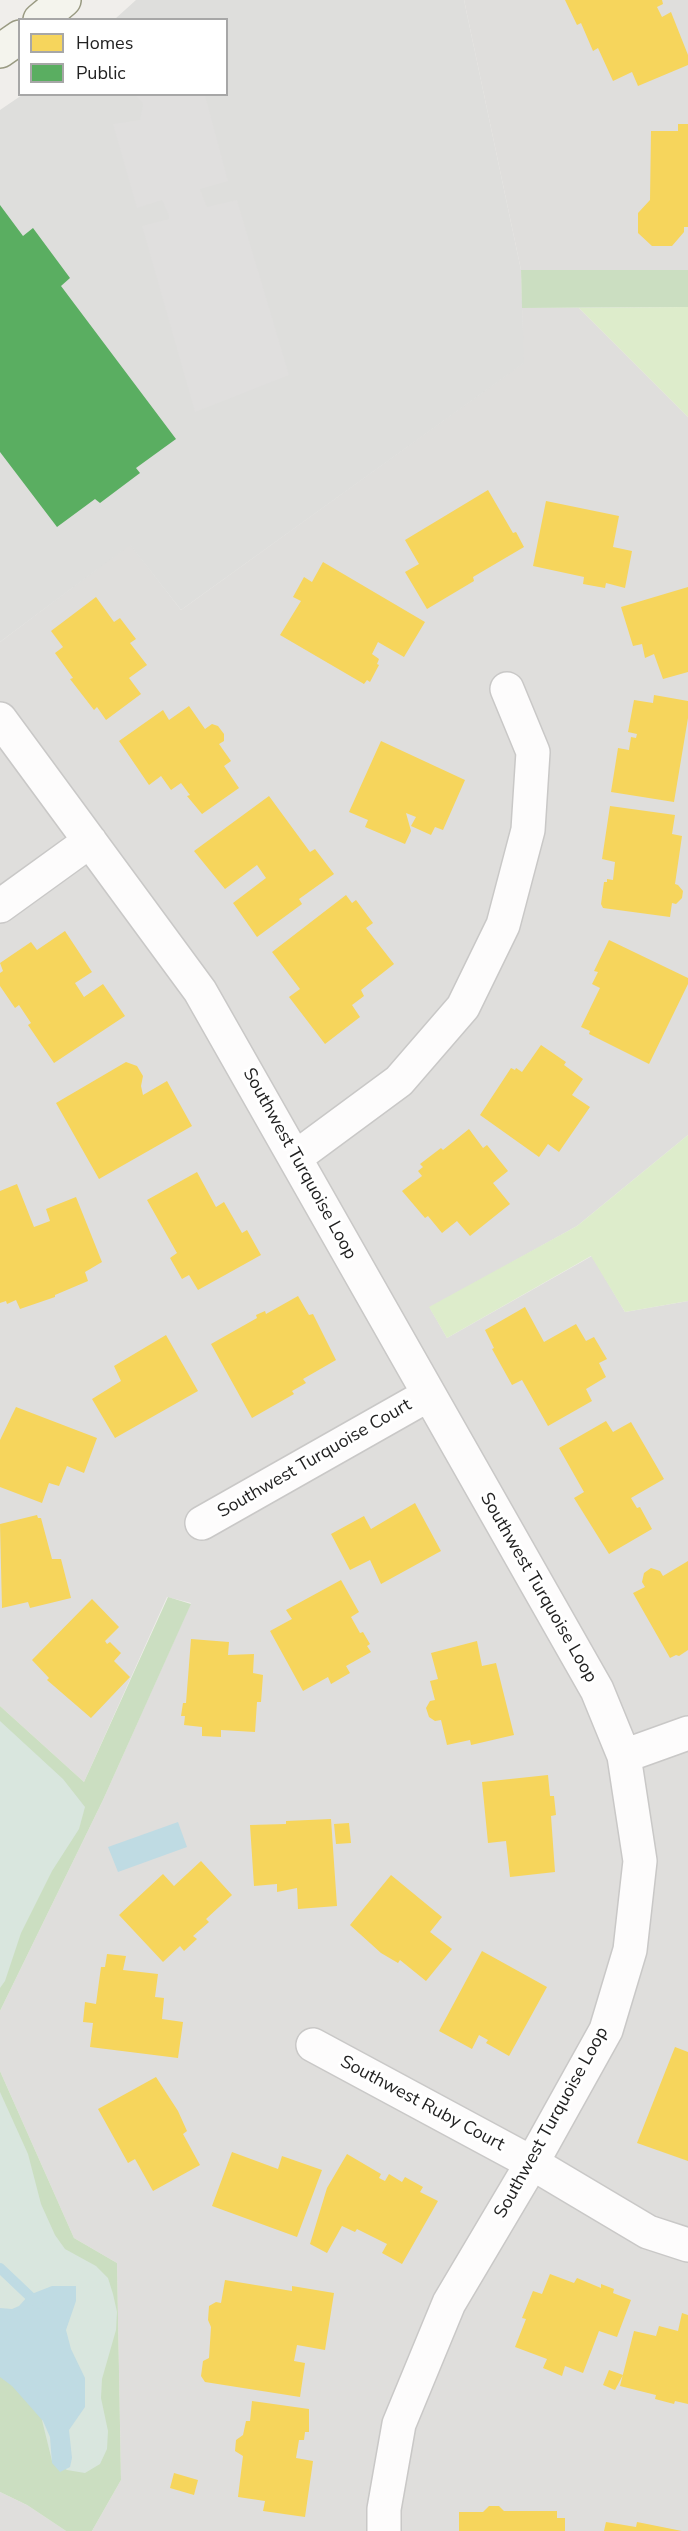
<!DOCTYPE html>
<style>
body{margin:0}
#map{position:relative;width:688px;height:2531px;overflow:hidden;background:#f0eeeb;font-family:"Nunito Sans",sans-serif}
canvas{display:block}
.legend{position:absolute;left:18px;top:18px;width:210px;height:78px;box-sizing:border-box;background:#fff;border:2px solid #a7a7a7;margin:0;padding:8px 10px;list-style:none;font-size:18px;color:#222}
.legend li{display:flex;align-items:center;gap:12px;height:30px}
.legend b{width:30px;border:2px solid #a7a7a7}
</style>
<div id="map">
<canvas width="688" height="2531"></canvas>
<ul class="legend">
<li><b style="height:16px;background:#f6d55c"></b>Homes</li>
<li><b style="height:16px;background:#5aae61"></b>Public</li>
</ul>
</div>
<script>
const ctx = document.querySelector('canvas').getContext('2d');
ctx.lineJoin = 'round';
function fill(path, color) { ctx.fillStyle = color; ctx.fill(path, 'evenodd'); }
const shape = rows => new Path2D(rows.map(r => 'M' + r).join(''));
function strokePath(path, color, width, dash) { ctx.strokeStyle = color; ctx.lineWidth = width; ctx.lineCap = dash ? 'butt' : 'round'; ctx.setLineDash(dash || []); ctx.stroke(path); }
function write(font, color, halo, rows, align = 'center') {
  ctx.font = font + ' "Nunito Sans",sans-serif'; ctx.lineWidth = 6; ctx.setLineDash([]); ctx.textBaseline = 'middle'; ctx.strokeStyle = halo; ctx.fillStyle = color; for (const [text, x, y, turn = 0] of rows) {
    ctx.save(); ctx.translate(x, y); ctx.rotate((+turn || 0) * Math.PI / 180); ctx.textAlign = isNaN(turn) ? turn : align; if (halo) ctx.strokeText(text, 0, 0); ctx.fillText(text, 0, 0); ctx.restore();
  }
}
const residential = shape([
 [464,0,688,0,688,270,521,270],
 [522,308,579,308,688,417,688,1135,577,1226,430,1308,447,1338,592,1256,625,1312,688,1301,688,2531,92,2531,121,2480,117,2263,74,2238,0,2071,0,2011,103,1800,191,1603,167,1597,84,1782,0,1706,0,642,130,544,181,610,523,363],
 [0,2492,27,2505,66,2531,0,2531]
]);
const religious = shape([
 [136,0,464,0,521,270,524,363,181,610,130,545,0,642,0,110,22,95,226,94,226,20,115,19]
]);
const grass = shape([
 [688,307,688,417,579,308],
 [688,1135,688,1301,625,1312,591,1256,447,1338,429,1307,577,1226]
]);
const forest = shape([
 [521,270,688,270,688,307,522,308],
 [168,1597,191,1604,103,1800,0,2011,0,1706,84,1782],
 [0,2071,74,2238,117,2263,121,2480,92,2531,66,2531,27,2505,0,2492]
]);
const wetland = shape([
 [0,1721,63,1779,85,1807,79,1829,52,1871,21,1933,5,1981,0,1988],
 [0,2092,28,2154,41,2204,55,2235,65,2249,96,2266,108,2278,113,2294,117,2312,116,2330,102,2379,101,2398,108,2431,107,2449,100,2464,85,2473,67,2470,52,2461,40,2412,0,2333]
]);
const parking = shape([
 [135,95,205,95,228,181,200,189,207,207,237,200,289,375,195,412,142,226,169,219,169,216,162,200,137,208,113,124,140,120,143,104]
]);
const water = shape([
 [178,1822,187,1847,118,1872,108,1847],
 [52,2286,76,2286,76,2301,66,2330,71,2349,85,2378,85,2407,69,2430,72,2458,70,2467,60,2472,52,2463,50,2437,43,2421,12,2386,0,2377,0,2308,12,2309,19,2306,29,2295]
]);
const homes = shape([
 [565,0,662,0,663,4,657,7,662,17,671,12,688,55,688,65,638,86,632,72,613,81,598,48,593,51,581,23,577,25],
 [678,124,688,124,688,227,684,227,684,232,672,246,652,246,638,233,638,213,650,200,651,131,678,131],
 [488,490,513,533,516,532,524,547,473,577,474,581,427,609,405,572,419,564,405,540],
 [546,501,619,516,613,547,632,551,625,588,606,583,605,588,583,584,584,577,533,566],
 [323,562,425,622,404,657,378,642,372,654,379,659,377,664,379,665,370,682,367,680,364,684,280,635,301,601,293,597,304,577,312,582],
 [688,587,688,672,663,679,654,654,645,658,642,644,633,646,621,607],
 [96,597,114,622,120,618,136,639,130,643,147,665,129,678,141,694,106,720,97,707,94,710,70,679,73,678,55,653,63,647,51,631],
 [654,695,688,701,688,718,674,802,611,792,618,748,629,750,631,737,636,738,637,734,628,732,634,700,653,703],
 [189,706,205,729,212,724,218,726,224,734,224,741,219,744,231,761,224,766,239,788,202,814,187,796,190,795,181,783,171,790,161,776,149,785,119,741,163,710,169,720],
 [381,741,465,780,443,830,435,827,431,835,411,826,416,817,406,813,411,831,405,844,365,827,368,820,349,812],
 [269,796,310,852,315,849,334,874,299,899,302,904,257,937,233,903,266,878,257,865,225,889,194,851],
 [610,806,675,815,672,834,682,836,675,884,678,885,683,891,682,898,676,904,672,903,670,917,603,908,601,904,604,882,607,882,607,879,613,880,615,862,602,859],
 [346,895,352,903,356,900,373,923,366,928,394,964,361,990,364,996,352,1005,360,1017,325,1044,289,997,300,989,272,952],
 [65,931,92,972,75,983,84,997,103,984,125,1016,54,1063,28,1025,31,1023,19,1005,15,1008,0,986,0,973,3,971,0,963,31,942,37,950],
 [609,940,688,978,688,984,649,1064,589,1034,590,1031,581,1027,600,988,592,984,598,972,594,971],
 [541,1045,566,1062,564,1065,583,1079,572,1095,590,1107,559,1152,548,1144,539,1157,480,1115,511,1068,515,1070,516,1068,522,1072],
 [126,1062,137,1066,143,1076,141,1086,143,1095,167,1081,192,1126,99,1179,56,1103],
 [469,1129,483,1148,487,1145,508,1171,493,1183,510,1204,470,1236,457,1221,442,1233,428,1216,425,1218,402,1191,422,1176,418,1171,423,1167,420,1164,441,1148,443,1150],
 [197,1172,216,1207,224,1202,242,1233,247,1230,261,1255,198,1290,189,1275,182,1279,170,1258,177,1253,147,1200],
 [17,1184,34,1227,50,1221,46,1209,76,1197,102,1262,85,1272,88,1281,55,1295,55,1297,20,1309,16,1300,7,1304,6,1301,0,1303,0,1191],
 [298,1296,309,1315,313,1314,336,1360,303,1379,306,1383,292,1391,294,1394,252,1418,211,1344,257,1318,256,1315,265,1311,266,1314],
 [525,1307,544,1342,576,1324,586,1341,594,1337,607,1359,599,1363,606,1377,586,1389,592,1401,548,1426,522,1380,512,1385,492,1349,494,1348,485,1330],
 [166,1335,198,1391,115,1438,92,1399,121,1381,114,1366],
 [16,1407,97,1438,84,1473,67,1466,59,1486,49,1483,42,1503,0,1487,0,1440],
 [606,1421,613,1432,631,1422,664,1479,631,1498,637,1508,640,1507,652,1529,609,1554,574,1498,584,1492,559,1448],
 [415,1503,441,1551,381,1584,370,1560,350,1570,331,1534,364,1516,371,1529],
 [37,1515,38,1518,41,1518,52,1559,61,1559,71,1598,30,1608,28,1602,2,1608,0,1524],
 [688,1561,688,1650,679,1656,676,1655,670,1658,633,1593,645,1587,642,1582,644,1573,651,1568,660,1571,663,1576],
 [341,1580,359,1612,351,1617,360,1633,363,1632,370,1644,367,1646,371,1652,346,1666,350,1673,331,1684,328,1677,303,1691,270,1631,292,1619,286,1610],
 [92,1599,119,1627,105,1641,107,1644,110,1642,121,1653,114,1661,130,1677,91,1718,47,1680,49,1678,32,1660],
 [191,1639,229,1642,228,1655,254,1654,253,1673,263,1675,261,1702,257,1702,255,1732,221,1730,221,1737,202,1736,202,1727,184,1725,185,1716,181,1716,183,1703,186,1703],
 [477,1641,482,1666,496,1663,514,1735,471,1745,470,1740,447,1745,441,1720,435,1721,429,1717,426,1708,430,1701,435,1700,430,1681,438,1679,431,1653],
 [548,1775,550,1796,554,1796,556,1815,551,1816,555,1872,510,1877,506,1841,488,1843,482,1782],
 [331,1819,337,1906,298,1909,297,1888,277,1892,277,1884,254,1886,250,1825,286,1824,286,1821],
 [349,1823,351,1843,336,1844,334,1824],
 [201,1861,232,1895,206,1919,209,1922,193,1936,197,1939,184,1951,180,1946,163,1962,119,1915,163,1874,174,1886],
 [391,1875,442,1917,430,1932,452,1949,426,1981,400,1960,398,1963,381,1953,350,1925],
 [482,1951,547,1987,509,2056,486,2043,488,2040,479,2035,472,2049,439,2031],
 [107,1954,126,1956,123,1970,158,1974,155,1997,164,1998,162,2019,183,2022,178,2058,90,2047,93,2023,83,2022,85,2002,96,2004,101,1967,105,1967],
 [675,2047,688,2052,688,2161,637,2143],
 [156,2077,178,2111,187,2131,183,2134,200,2165,153,2191,135,2159,128,2163,98,2109],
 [232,2152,278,2169,282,2156,322,2170,297,2237,212,2206],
 [347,2154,381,2174,379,2178,385,2181,389,2174,402,2182,405,2177,423,2187,420,2192,438,2201,402,2264,382,2253,387,2244,357,2229,355,2232,342,2226,327,2253,310,2244,327,2188],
 [550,2274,574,2283,577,2278,601,2288,601,2284,614,2289,613,2293,631,2300,617,2337,599,2331,583,2373,565,2366,562,2376,543,2368,547,2359,515,2347,526,2319,522,2318,533,2291,542,2294],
 [225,2280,292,2291,292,2286,334,2293,325,2350,297,2345,294,2361,305,2363,300,2397,205,2382,201,2376,203,2361,209,2358,211,2327,208,2320,209,2306,216,2302,221,2303],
 [682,2313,688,2315,688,2404,675,2401,674,2404,655,2399,656,2395,620,2386,634,2331,656,2336,659,2326,678,2331],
 [609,2370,623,2375,615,2390,603,2385],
 [252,2401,309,2409,309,2432,305,2432,304,2440,299,2440,296,2458,313,2461,305,2517,263,2511,265,2501,238,2497,243,2456,235,2451,236,2440,243,2435,246,2421,250,2421],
 [174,2473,198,2480,194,2495,170,2488],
 [489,2506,499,2506,504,2511,557,2511,557,2518,565,2518,565,2531,459,2531,459,2512,483,2512],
 [606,2522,636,2527,637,2522,682,2531,604,2531]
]);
const public = shape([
 [0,205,23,236,33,228,70,278,61,286,176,439,136,468,140,473,100,503,95,499,57,527,0,452]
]);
const stream = shape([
 [0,2268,38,2304]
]);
const street = shape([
 [0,719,200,991,597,1690,624,1756,640,1861,630,1950,606,2030,532,2163,449,2303,399,2424,384,2509,384,2531],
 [0,906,90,841],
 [296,1157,399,1081,463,1007,503,925,528,830,533,752,507,689],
 [202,1523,428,1395],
 [624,1756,688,1733],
 [313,2045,532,2163,648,2232,688,2245]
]);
const secondary = shape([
 [40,20,64,0],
 [0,51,20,37]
]);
const streetNames = [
 ["Southwest Turquoise Loop",299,1164,61],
 ["Southwest Turquoise Court",315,1459,-30],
 ["Southwest Turquoise Loop",538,1588,60],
 ["Southwest Ruby Court",422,2104,28],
 ["Southwest Turquoise Loop",552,2123,-61]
];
fill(residential, '#dfdedc');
fill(religious, '#dededc');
fill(grass, '#ddeccb');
fill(forest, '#cbdec1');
fill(wetland, '#d9e6de');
fill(parking, '#e0dfde');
fill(water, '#bfdbe3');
fill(homes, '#f6d55c');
fill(public, '#5aae61');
strokePath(stream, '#bfdbe3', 10);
strokePath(street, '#c9c8c7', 36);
strokePath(secondary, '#999a82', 36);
strokePath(street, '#fdfcfc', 33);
strokePath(secondary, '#f4f4ed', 33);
write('18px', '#222', '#fff', streetNames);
</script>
